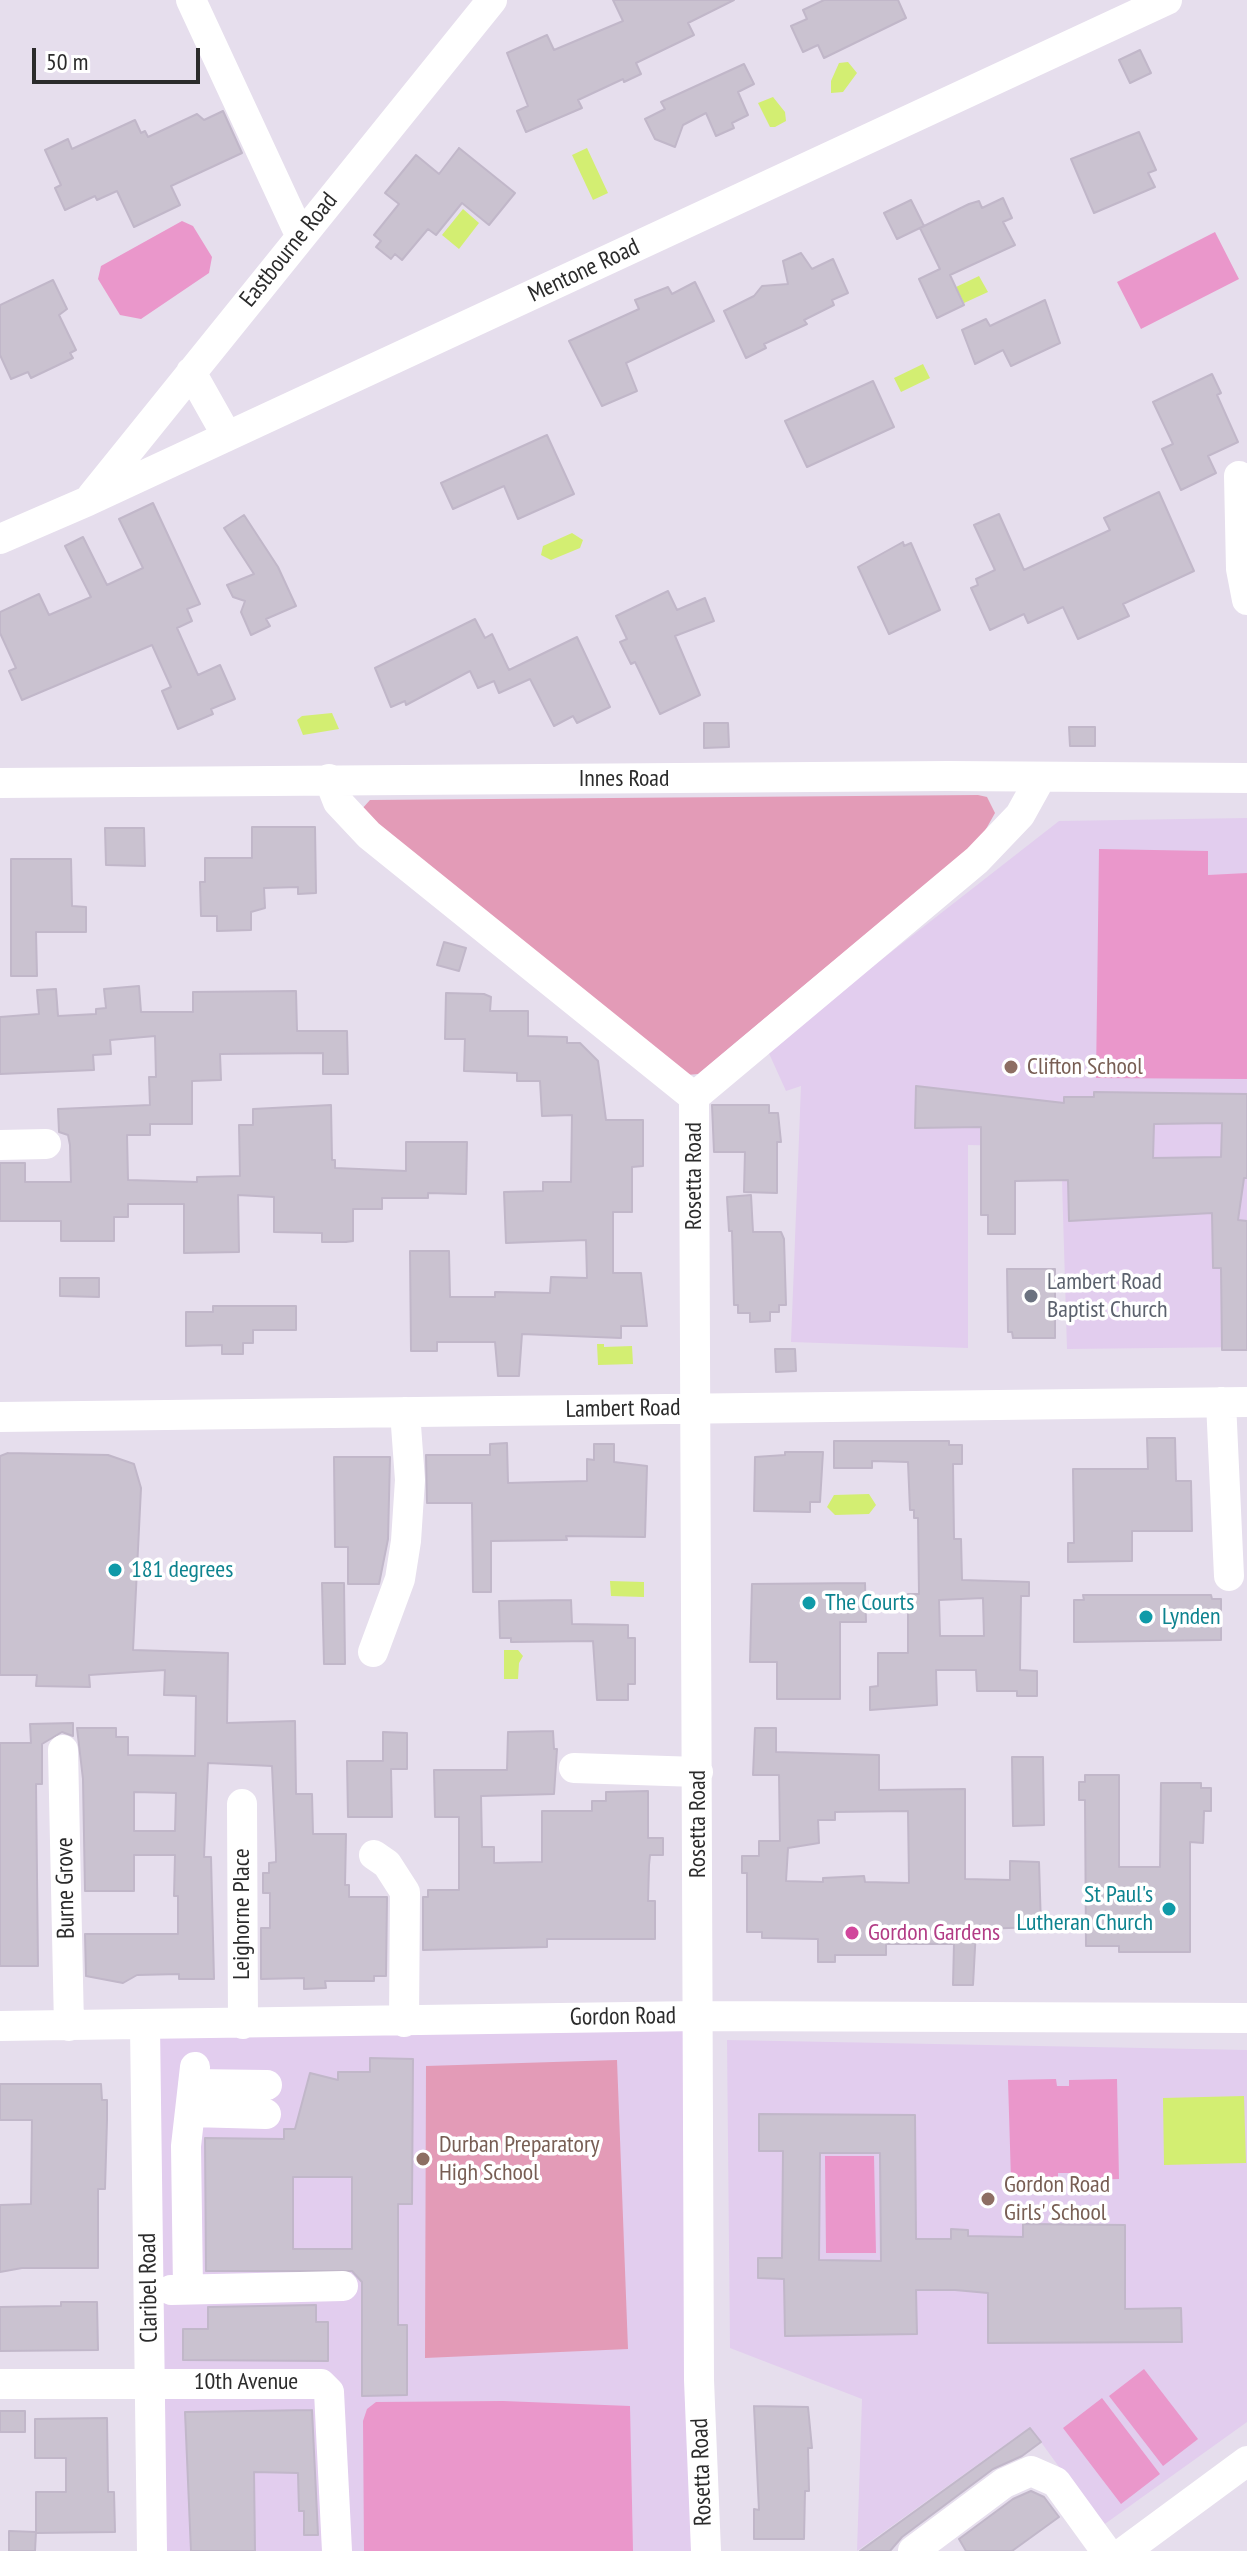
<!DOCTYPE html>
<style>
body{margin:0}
#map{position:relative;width:1247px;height:2551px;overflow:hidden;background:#e6deed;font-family:"PT Sans Narrow",sans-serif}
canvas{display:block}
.scale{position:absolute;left:32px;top:48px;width:168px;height:36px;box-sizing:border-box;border:4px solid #2b2b2b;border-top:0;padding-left:10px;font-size:24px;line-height:28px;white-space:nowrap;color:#2b2b2b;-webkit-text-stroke:6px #fff;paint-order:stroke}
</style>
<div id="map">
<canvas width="1247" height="2551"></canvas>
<div class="scale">50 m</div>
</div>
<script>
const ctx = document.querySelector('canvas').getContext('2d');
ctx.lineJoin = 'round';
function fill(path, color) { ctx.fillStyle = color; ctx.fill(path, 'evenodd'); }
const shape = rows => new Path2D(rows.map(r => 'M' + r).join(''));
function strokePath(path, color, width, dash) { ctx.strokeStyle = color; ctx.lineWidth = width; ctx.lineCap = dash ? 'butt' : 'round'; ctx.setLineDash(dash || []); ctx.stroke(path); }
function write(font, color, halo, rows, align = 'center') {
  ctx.font = font + ' "PT Sans Narrow",sans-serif'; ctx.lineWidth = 7; ctx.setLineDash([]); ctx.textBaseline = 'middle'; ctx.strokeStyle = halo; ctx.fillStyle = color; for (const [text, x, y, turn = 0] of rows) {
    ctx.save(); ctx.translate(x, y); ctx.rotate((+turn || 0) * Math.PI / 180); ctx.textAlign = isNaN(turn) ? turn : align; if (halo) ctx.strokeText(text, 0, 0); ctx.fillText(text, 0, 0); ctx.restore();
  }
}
const education = shape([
 [1247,818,1247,1347,1067,1349,1061,1147,968,1145,968,1348,791,1342,801,1086,786,1091,767,1049,1059,821],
 [699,2016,706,2551,152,2551,145,2026],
 [727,2040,1247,2050,1247,2422,1102,2526,1030,2427,857,2551,862,2399,730,2348]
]);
const green = shape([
 [978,795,987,797,995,813,981,838,698,1074,687,1075,361,810,370,800],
 [617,2060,628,2349,425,2358,426,2066]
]);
const pitch = shape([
 [182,221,193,226,212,257,209,273,141,319,120,315,98,279,101,266],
 [1215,232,1239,279,1141,329,1117,282],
 [1099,849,1208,851,1208,875,1247,873,1247,1079,1096,1078],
 [1056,2079,1057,2086,1069,2086,1069,2080,1117,2079,1119,2179,1072,2180,1071,2173,1058,2173,1058,2179,1011,2180,1008,2080],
 [874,2156,876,2253,826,2253,825,2156],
 [1144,2369,1198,2439,1163,2466,1109,2396],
 [1102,2398,1160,2474,1121,2504,1063,2428],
 [503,2401,630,2406,633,2551,364,2551,363,2421,367,2409,376,2402]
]);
const water = shape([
 [848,62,857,73,843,92,831,93,831,81,839,63],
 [773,97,785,112,786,121,775,127,770,127,758,103],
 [587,148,608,193,593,200,572,155],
 [463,209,479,223,459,249,442,235],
 [979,276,988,292,964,303,956,287],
 [923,364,930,378,901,392,894,378],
 [572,533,583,540,580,548,551,560,541,555,543,546],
 [332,713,339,729,303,735,297,720,302,716],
 [597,1344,604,1344,604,1347,632,1346,633,1364,598,1365],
 [869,1494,876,1505,869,1514,835,1515,827,1507,834,1495],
 [610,1581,644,1582,644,1597,611,1596],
 [504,1650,518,1650,523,1656,519,1663,518,1679,504,1679],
 [1244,2096,1246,2163,1164,2165,1163,2098]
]);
const building = shape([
 [613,0,734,0,688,23,694,35,636,63,641,74,624,82,623,79,578,100,582,108,526,132,517,111,528,106,507,53,547,35,554,50,623,21,613,0],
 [824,0,898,0,906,18,824,58,818,45,803,52,791,26,807,19,803,10,824,0],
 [1140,50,1151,73,1130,83,1119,60,1140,50],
 [744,64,754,84,738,92,748,115,732,123,734,128,716,136,706,113,683,125,675,147,655,139,645,119,665,109,661,102,744,64],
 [223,111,242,153,171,186,180,205,134,227,117,191,97,200,95,196,65,210,55,188,61,185,45,150,68,139,72,149,135,120,141,133,145,131,148,137,197,114,204,120,223,111],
 [1139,132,1156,170,1148,173,1155,187,1094,213,1071,159,1139,132],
 [459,148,515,193,489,225,462,203,436,235,428,229,402,260,395,254,391,259,376,247,381,241,374,235,399,204,385,193,416,155,439,174,459,148],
 [1003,198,1012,218,1003,222,1015,245,950,275,964,305,937,318,919,279,940,269,920,228,969,204,979,201,982,208,1003,198],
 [911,200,924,226,897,239,884,213,911,200],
 [801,253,812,269,833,259,848,293,832,300,834,305,804,320,807,324,764,344,766,348,746,358,724,311,754,296,762,286,788,284,783,261,801,253],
 [53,280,67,309,59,315,76,350,70,353,73,358,31,378,28,372,11,379,0,355,0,305,53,280],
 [695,282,714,321,626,363,637,391,602,406,569,341,639,309,635,300,668,287,672,294,695,282],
 [1045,300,1060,343,1011,366,1003,350,975,364,962,330,986,319,990,326,1045,300],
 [1212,374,1221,393,1217,395,1238,442,1208,456,1216,473,1181,490,1162,449,1173,444,1153,402,1212,374],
 [873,381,894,427,807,467,785,421,873,381],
 [547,435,574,494,518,519,504,486,453,509,441,483,547,435],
 [1159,492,1194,571,1123,604,1129,616,1078,639,1063,607,1028,623,1024,614,990,630,971,588,978,585,976,579,995,570,974,525,999,514,1024,570,1110,530,1104,518,1159,492],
 [153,503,200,604,187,609,192,621,177,628,198,675,220,665,235,699,211,709,213,714,178,729,162,691,171,687,152,645,22,700,9,671,16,668,0,633,0,612,39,594,49,615,91,597,65,546,83,537,107,585,143,568,119,519,153,503],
 [244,515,278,567,296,606,266,619,270,626,251,635,241,612,245,601,233,597,227,585,254,574,224,528,244,515],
 [903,542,904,546,911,543,940,610,889,634,858,567,903,542],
 [668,591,677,610,705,598,714,621,675,636,700,695,660,714,635,662,631,664,620,642,627,639,616,616,668,591],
 [475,619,485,638,492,634,509,670,577,637,610,707,577,723,573,716,554,726,530,679,499,693,494,681,478,688,470,671,406,705,405,701,391,707,375,668,475,619],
 [704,723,728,723,729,747,704,748,704,723],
 [1069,727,1095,727,1095,746,1070,746,1069,727],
 [252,827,315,827,316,893,298,894,298,887,264,888,265,908,251,912,251,930,217,931,217,916,201,916,200,882,205,882,205,858,252,858,252,827],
 [105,828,144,828,145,866,106,865,105,828],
 [11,859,71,859,72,906,86,907,86,932,36,932,37,976,11,976,11,859],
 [444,942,466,948,459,971,437,965,444,942],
 [139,986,141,1012,193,1012,193,992,296,991,297,1031,347,1031,348,1074,323,1074,323,1053,220,1054,221,1080,192,1081,192,1124,150,1124,150,1135,127,1135,128,1180,197,1182,197,1177,240,1176,239,1125,253,1125,253,1109,331,1105,332,1160,335,1160,335,1168,406,1171,406,1142,467,1142,466,1194,428,1193,428,1198,382,1198,382,1209,353,1209,353,1241,346,1242,322,1242,322,1233,274,1232,274,1197,238,1195,239,1252,184,1253,184,1204,128,1204,128,1217,114,1217,114,1241,61,1241,61,1221,0,1221,0,1163,25,1163,25,1182,71,1182,70,1145,68,1135,59,1132,58,1109,150,1105,149,1077,156,1077,155,1036,110,1040,111,1054,93,1055,94,1070,0,1074,0,1017,39,1014,37,990,56,989,58,1016,96,1014,96,1009,106,1008,104,989,139,986],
 [446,993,484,994,491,997,490,1011,528,1011,528,1036,567,1037,567,1043,580,1043,598,1061,606,1120,643,1120,643,1166,632,1167,632,1212,613,1212,613,1273,641,1273,647,1326,621,1326,621,1338,522,1334,519,1376,498,1376,495,1342,437,1342,437,1351,411,1351,410,1251,449,1251,450,1297,495,1297,495,1292,550,1293,551,1277,587,1278,586,1240,506,1243,504,1192,543,1191,543,1182,571,1182,572,1115,542,1116,540,1081,517,1081,517,1073,464,1071,465,1039,445,1039,446,993],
 [916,1086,1064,1103,1064,1097,1094,1097,1094,1092,1247,1094,1247,1178,1244,1178,1238,1220,1247,1221,1247,1350,1222,1350,1221,1268,1213,1268,1212,1213,1069,1221,1068,1180,1015,1181,1015,1234,988,1234,988,1215,981,1215,981,1127,915,1128,916,1086],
 [1222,1123,1221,1157,1153,1158,1154,1124,1222,1123],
 [712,1105,769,1105,769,1113,778,1113,781,1142,777,1142,777,1193,744,1192,745,1152,714,1152,712,1105],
 [751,1195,753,1232,781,1232,784,1239,786,1305,779,1305,779,1312,770,1312,770,1321,750,1322,750,1313,738,1313,738,1305,734,1305,732,1231,729,1231,727,1197,751,1195],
 [1007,1269,1055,1269,1055,1338,1013,1338,1012,1332,1008,1332,1007,1269],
 [60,1278,99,1278,99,1297,60,1296,60,1278],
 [213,1306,296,1306,296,1330,253,1330,253,1343,243,1343,243,1354,222,1354,222,1345,186,1346,186,1312,213,1312,213,1306],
 [775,1349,795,1349,796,1371,776,1372,775,1349],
 [1147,1438,1175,1438,1176,1481,1191,1481,1192,1531,1132,1531,1132,1561,1068,1562,1068,1543,1074,1543,1073,1469,1148,1469,1147,1438],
 [834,1441,949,1441,949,1445,962,1445,962,1464,953,1464,954,1539,961,1539,962,1580,1029,1582,1029,1596,1021,1596,1020,1670,1037,1671,1037,1696,1017,1696,1017,1691,977,1691,976,1670,936,1670,937,1705,870,1710,870,1687,878,1686,878,1653,908,1653,908,1594,919,1594,918,1518,914,1518,914,1510,910,1510,908,1462,872,1461,872,1468,834,1468,834,1441],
 [983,1598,984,1636,940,1636,939,1600,983,1598],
 [507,1443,508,1483,587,1481,587,1459,594,1460,594,1444,614,1444,614,1462,647,1466,645,1537,566,1536,567,1540,491,1541,491,1592,473,1592,472,1503,427,1503,426,1455,490,1455,490,1444,507,1443],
 [785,1452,823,1452,820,1502,810,1502,810,1512,754,1511,755,1457,785,1455,785,1452],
 [8,1453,108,1455,134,1464,141,1488,133,1650,228,1653,227,1723,295,1721,296,1794,312,1794,313,1834,346,1834,345,1885,349,1885,349,1897,387,1897,386,1976,374,1976,374,1981,325,1981,326,1988,304,1989,304,1978,261,1979,261,1928,270,1928,270,1893,263,1893,263,1873,269,1873,269,1863,276,1862,276,1854,272,1766,208,1763,204,1857,211,1857,214,1979,179,1979,179,1974,137,1975,123,1983,86,1976,85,1934,178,1934,178,1896,174,1896,175,1855,134,1855,134,1891,85,1891,83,1779,77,1728,116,1728,116,1737,128,1737,128,1755,195,1756,196,1696,164,1695,165,1670,89,1675,90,1687,36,1686,37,1675,0,1675,0,1456,8,1453],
 [134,1792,176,1793,175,1831,134,1831,134,1792],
 [334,1457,390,1457,388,1539,379,1584,348,1584,348,1547,335,1547,334,1457],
 [322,1583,344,1583,345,1664,324,1664,322,1583],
 [865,1583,866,1622,840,1622,840,1699,777,1699,777,1662,750,1662,752,1584,865,1583],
 [1083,1595,1211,1595,1212,1599,1221,1599,1221,1640,1074,1642,1074,1600,1084,1600,1083,1595],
 [571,1600,572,1624,628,1625,628,1638,635,1638,635,1684,628,1684,628,1700,597,1700,593,1641,511,1642,511,1638,500,1638,499,1601,571,1600],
 [73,1723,73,1736,62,1732,42,1744,42,1784,36,1784,38,1966,0,1966,0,1743,31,1743,30,1724,73,1723],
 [755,1728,776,1728,776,1752,879,1755,879,1790,965,1789,965,1879,1010,1880,1010,1861,1039,1862,1041,1927,976,1929,973,1985,953,1985,954,1944,886,1944,886,1955,835,1955,835,1962,818,1962,818,1939,762,1938,762,1932,747,1932,747,1873,742,1873,742,1856,759,1856,759,1841,780,1841,779,1775,753,1775,755,1728],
 [908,1811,909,1883,865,1882,864,1876,823,1878,823,1882,786,1881,788,1848,819,1843,818,1820,835,1820,835,1812,908,1811],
 [553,1731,554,1749,557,1749,554,1794,481,1796,482,1847,494,1847,494,1863,542,1862,542,1811,592,1811,592,1801,606,1801,606,1792,648,1791,648,1838,663,1838,663,1855,650,1855,649,1865,648,1901,655,1901,655,1939,547,1939,547,1947,423,1950,423,1897,428,1897,428,1890,459,1890,459,1817,435,1817,434,1770,507,1770,508,1732,553,1731],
 [383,1732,407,1733,407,1769,391,1769,392,1817,348,1817,347,1761,383,1761,383,1732],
 [1012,1757,1043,1757,1044,1825,1013,1826,1012,1757],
 [1085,1775,1119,1775,1119,1867,1160,1867,1161,1783,1201,1783,1201,1788,1211,1788,1211,1811,1204,1811,1203,1843,1190,1842,1190,1952,1119,1952,1119,1946,1086,1946,1085,1800,1079,1800,1079,1782,1085,1782,1085,1775],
 [370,2058,413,2059,412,2204,398,2204,398,2325,407,2325,407,2395,362,2396,362,2282,352,2271,206,2271,205,2138,284,2139,284,2129,295,2129,310,2073,338,2080,338,2072,370,2072,370,2058],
 [293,2177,352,2177,352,2249,293,2249,293,2177],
 [0,2084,101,2084,102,2100,107,2100,107,2120,105,2189,98,2189,98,2268,22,2268,0,2272,0,2205,31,2204,32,2120,0,2120,0,2084],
 [759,2114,915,2115,916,2239,951,2239,951,2229,968,2230,968,2236,1023,2237,1023,2224,1125,2225,1125,2309,1181,2308,1182,2342,988,2343,988,2293,955,2290,916,2290,917,2334,785,2336,784,2279,758,2278,758,2258,782,2258,783,2151,759,2151,759,2114],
 [820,2153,880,2153,881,2261,819,2260,820,2153],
 [61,2302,97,2302,98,2350,0,2351,0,2307,61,2306,61,2302],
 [316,2305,316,2322,328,2322,328,2361,183,2360,183,2329,208,2329,208,2307,316,2305],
 [754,2406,808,2407,812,2448,808,2448,809,2491,805,2491,804,2539,754,2539,754,2509,759,2510,754,2406],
 [312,2410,318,2535,304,2535,304,2511,299,2511,298,2473,254,2472,255,2551,191,2551,185,2412,312,2410],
 [0,2411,25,2411,25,2432,0,2432,0,2411],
 [107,2418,108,2492,114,2492,115,2532,36,2533,36,2492,66,2492,66,2458,35,2458,35,2419,107,2418],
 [1030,2428,1041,2442,1022,2456,993,2469,902,2537,890,2551,860,2551,1030,2428],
 [1031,2491,1044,2497,1059,2517,1012,2551,966,2551,959,2539,1013,2499,1031,2491],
 [9,2531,36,2532,35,2551,9,2551,9,2531]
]);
const minor = shape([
 [191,0,300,235],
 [191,372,227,436],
 [1239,476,1241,569,1247,600],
 [92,496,492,0],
 [0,539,88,501,1167,0],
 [329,779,338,802,369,835,694,1097],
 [0,783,948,776,1247,778],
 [694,1097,699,2380,706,2551],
 [694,1097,977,860,1020,815,1040,779],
 [0,1145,46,1144],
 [1221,1402,1229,1576],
 [0,1417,1247,1402],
 [373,1652,400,1579,406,1541,410,1480,405,1412],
 [63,1750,69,2026],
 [574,1768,698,1772],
 [242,1804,243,2024],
 [374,1855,387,1864,405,1892,404,2022],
 [0,2026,699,2016,1247,2018],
 [145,2026,152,2551],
 [193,2084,267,2085],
 [190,2112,266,2114],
 [188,2288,186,2146,195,2067],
 [171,2290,343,2286],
 [0,2384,321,2384,329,2392,337,2551],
 [913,2551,1004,2483,1031,2471,1056,2482,1106,2551],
 [1125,2551,1247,2461]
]);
const markers = [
 [1011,1067,8,"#8d6e63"],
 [1031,1296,8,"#6b7280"],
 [115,1570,8,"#0f9aa8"],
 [809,1603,8,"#0f9aa8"],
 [1146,1617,8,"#0f9aa8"],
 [1169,1909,8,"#0f9aa8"],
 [852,1933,8,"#d1479c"],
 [423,2159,8,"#8d6e63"],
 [988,2199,8,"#8d6e63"]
];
const streetNames = [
 ["Eastbourne Road",289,250,-51],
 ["Mentone Road",584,271,-25],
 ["Innes Road",624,779],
 ["Rosetta Road",694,1176,-90],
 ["Lambert Road",623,1409,-1],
 ["Rosetta Road",698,1824,-90],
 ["Burne Grove",66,1888,-91],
 ["Leighorne Place",242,1914,-90],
 ["Gordon Road",623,2017,-1],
 ["Claribel Road",149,2288,-91],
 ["10th Avenue",246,2382],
 ["Rosetta Road",702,2472,-92]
];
const educationNames = [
 ["Clifton School",1027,1067],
 ["Durban Preparatory",439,2145],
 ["High School",439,2173],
 ["Gordon Road",1004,2185],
 ["Girls' School",1004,2213]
];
const worshipNames = [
 ["Lambert Road",1047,1282],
 ["Baptist Church",1047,1310]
];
const cultureNames = [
 ["181 degrees",131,1570],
 ["The Courts",825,1603],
 ["Lynden",1162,1617],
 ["St Paul's",1153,1895,"right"],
 ["Lutheran Church",1153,1923,"right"]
];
const hotelNames = [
 ["Gordon Gardens",868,1933]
];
fill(education, '#e2cdee');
fill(green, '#e39bb7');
fill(pitch, '#ea97cb');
fill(water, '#d3ee72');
fill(building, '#cac2d0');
strokePath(building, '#c1b7c9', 2);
strokePath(minor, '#fff', 30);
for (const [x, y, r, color] of markers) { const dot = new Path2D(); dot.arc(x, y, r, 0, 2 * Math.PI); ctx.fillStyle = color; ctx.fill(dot); strokePath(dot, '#fff', 3); }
write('24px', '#2b2b2b', '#fff', streetNames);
write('24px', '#785e54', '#fff', educationNames, 'left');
write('24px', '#5b616d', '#fff', worshipNames, 'left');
write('24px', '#0d838f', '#fff', cultureNames, 'left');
write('24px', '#b23c85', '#fff', hotelNames, 'left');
</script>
